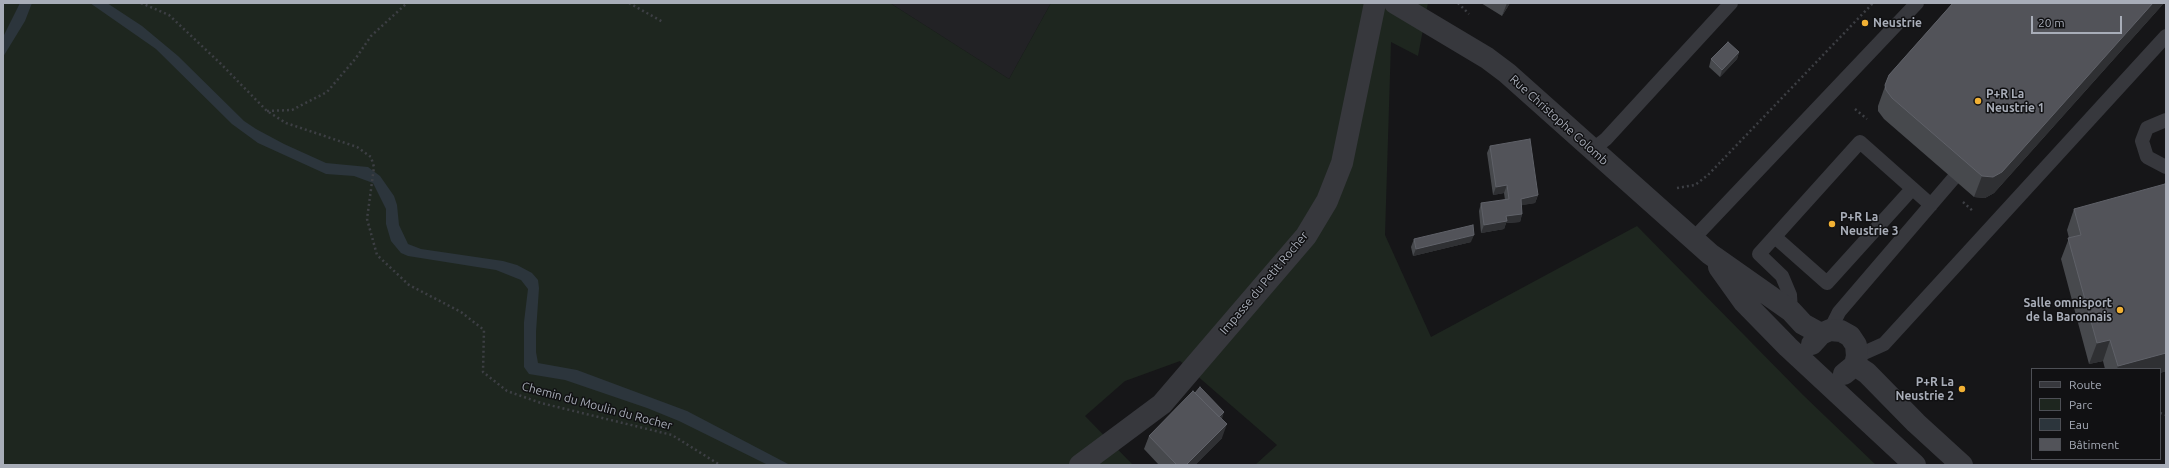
<!DOCTYPE html>
<meta charset="utf-8">
<style>
body{margin:0}
#map{position:relative;width:2169px;height:468px;overflow:hidden;background:#161618;font-family:Ubuntu,sans-serif}
canvas{display:block}
.frame{position:absolute;inset:0;border:4px solid #a8adb8;pointer-events:none}
.legend{position:absolute;left:2031px;top:368px;width:130px;height:92px;box-sizing:border-box;background:#111113;border:1px solid #4d4f55;margin:0;padding:5px 7px;list-style:none;font-size:12px;color:#a8adb8}
.legend li{display:flex;align-items:center;gap:8px;height:20px}
.legend b{width:20px;border:1px solid #4d4f55}
.scale{position:absolute;left:2031px;top:16px;width:91px;height:18px;box-sizing:border-box;border:2px solid #a8adb8;border-top:0;padding-left:5px;font-size:12px;line-height:14px;white-space:nowrap;color:#a8adb8;-webkit-text-stroke:3px #111113;paint-order:stroke}
</style>
<div id="map">
<canvas width="2169" height="468"></canvas>
<div class="frame"></div>
<ul class="legend">
<li><b style="height:5px;background:#37383d"></b>Route</li>
<li><b style="height:11px;background:#1e261f"></b>Parc</li>
<li><b style="height:11px;background:#2c353c"></b>Eau</li>
<li><b style="height:11px;background:#525359"></b>Bâtiment</li>
</ul>
<div class="scale">20 m</div>
</div>
<script>
const ctx = document.querySelector('canvas').getContext('2d');
ctx.lineJoin = 'round';
function fill(path, color) { ctx.fillStyle = color; ctx.fill(path, 'evenodd'); }
const shape = rows => new Path2D(rows.map(r => 'M' + r).join(''));
function strokePath(path, color, width, dash) { ctx.strokeStyle = color; ctx.lineWidth = width; ctx.lineCap = dash ? 'butt' : 'round'; ctx.setLineDash(dash || []); ctx.stroke(path); }
function write(font, color, halo, rows, align = 'center') {
  ctx.font = font + ' Ubuntu,sans-serif'; ctx.lineWidth = 3; ctx.setLineDash([]); ctx.textBaseline = 'middle'; ctx.strokeStyle = halo; ctx.fillStyle = color; for (const [text, x, y, turn = 0] of rows) {
    ctx.save(); ctx.translate(x, y); ctx.rotate((+turn || 0) * Math.PI / 180); ctx.textAlign = isNaN(turn) ? turn : align; if (halo) ctx.strokeText(text, 0, 0); ctx.fillText(text, 0, 0); ctx.restore();
  }
}
const built = shape([
 [890,3,1051,3,1009,79]
]);
const green = shape([
 [3,3,890,3,1009,79,1051,3,1428,3,1418,56,1391,42,1385,235,1431,337,1637,226,1803,395,1876,465,1255,465,1277,445,1180,361,1125,381,1085,416,1133,465,3,465]
]);
const water = shape([
 [20,3,32,3,25,21,3,57,3,37],
 [90,3,107,3,142,26,178,56,244,121,256,129,284,144,326,163,368,167,380,176,394,196,397,205,399,225,408,244,421,249,503,261,517,265,532,273,538,280,539,288,536,332,536,352,538,363,577,370,687,411,790,465,768,465,679,421,647,408,565,380,529,374,524,367,524,322,528,289,521,280,496,270,408,256,401,253,391,241,386,224,386,209,373,183,354,176,326,174,258,143,232,124,156,49]
]);
const path = shape([
 [141,3,169,15,221,64,267,111,286,123,357,147,371,157,374,167,367,219,377,255,409,285,461,312,484,330,483,372,507,391,541,403,672,435,720,465],
 [629,3,663,22],
 [1458,3,1469,14],
 [1855,109,1867,119],
 [267,111,292,110,327,92,356,58,371,36,407,3],
 [1677,188,1695,185,1708,175,1873,3],
 [1963,202,1974,212],
 [2160,413,2166,415]
]);
const service = shape([
 [2166,120,2147,128,2142,141,2147,157,2166,167],
 [1592,150,1606,139,1731,3],
 [1775,237,1827,283,1912,189],
 [1693,239,1917,3],
 [1791,311,1790,295,1782,276,1759,254,1860,142,1931,205],
 [1830,330,1839,312,1953,179],
 [1857,356,1884,344,2166,36]
]);
const minor = shape([
 [1080,465,1162,404,1306,236,1327,201,1342,163,1375,3]
]);
const tertiary = shape([
 [1395,3,1487,58,1507,73,1710,254,1791,311,1803,324,1821,334],
 [1719,267,1744,302,1788,347,1915,465],
 [1812,344,1821,334,1830,330,1841,331,1850,336,1856,345,1857,356,1855,365,1844,374],
 [1855,365,1867,373,1916,423,1962,465]
]);
const wall = shape([
 [1481,3,1510,3,1502,16],
 [1953,3,2164,3,1994,193,1985,198,1974,197,1884,119,1878,111,1878,106,1889,75],
 [1739,52,1737,59,1720,77,1709,67,1711,59],
 [1490,146,1538,195,1535,203,1521,205,1522,214,1520,222,1506,223,1504,229,1481,233,1479,211,1481,203,1505,200,1504,193,1493,195,1487,153],
 [2166,187,2166,371,2160,373,2160,369,2105,369,2103,361,2089,364,2061,259,2069,238,2067,230,2074,209],
 [1414,239,1471,242,1413,256,1411,247],
 [1195,393,1222,419,1222,438,1195,465,1159,465,1144,449,1149,436]
]);
const shadedWall = shape([
 [1507,3,1510,3,1502,16],
 [2153,3,2164,3,1994,193,1985,198,1974,197,1982,176],
 [1739,52,1737,59,1720,77,1722,70],
 [1507,185,1504,193,1493,195,1496,187],
 [1538,195,1535,203,1518,206,1521,199],
 [1522,214,1520,222,1506,223,1504,229,1481,233,1484,225,1506,216],
 [1474,235,1471,242,1413,256,1416,249],
 [2110,340,2103,361,2089,364,2097,343],
 [2166,353,2166,371,2160,373,2160,369,2117,369,2118,366],
 [1224,412,1222,419,1215,422],
 [1227,424,1222,438,1195,465,1186,465]
]);
const building = shape([
 [1953,3,2153,3,2002,172,1993,177,1982,176,1892,98,1886,90,1885,85,1889,75,1953,3],
 [1728,42,1739,52,1722,70,1711,59,1728,42],
 [1530,139,1538,195,1521,199,1522,214,1506,216,1507,221,1484,225,1481,203,1509,199,1507,185,1496,187,1490,146,1530,139],
 [2165,184,2166,187,2166,353,2118,366,2110,340,2097,343,2068,238,2081,235,2074,209,2165,184],
 [1473,225,1474,235,1416,249,1414,239,1473,225],
 [1200,387,1224,412,1219,417,1195,393,1200,387],
 [1193,391,1227,424,1186,465,1177,465,1149,436,1193,391]
]);
const markers = [
 [1865,23,4,"#f2b134"],
 [1978,101,4,"#f2b134"],
 [1832,224,4,"#f2b134"],
 [2120,310,4,"#f2b134"],
 [1962,389,4,"#f2b134"]
];
const poiNames = [
 ["Neustrie",1873,23],
 ["P+R La",1986,94],
 ["Neustrie 1",1986,108],
 ["P+R La",1840,217],
 ["Neustrie 3",1840,231],
 ["Salle omnisport",2112,303,"right"],
 ["de la Baronnais",2112,317,"right"],
 ["P+R La",1954,382,"right"],
 ["Neustrie 2",1954,396,"right"]
];
const streetNames = [
 ["Rue Christophe Colomb",1559,120,42],
 ["Impasse du Petit Rocher",1264,283,-50],
 ["Chemin du Moulin du Rocher",597,406,15]
];
fill(built, '#222225');
fill(green, '#1e261f');
fill(water, '#2c353c');
strokePath(path, '#3d3f44', 2.5, [2, 3]);
strokePath(service, '#37383d', 14);
strokePath(minor, '#37383d', 22);
strokePath(tertiary, '#37383d', 22);
fill(wall, '#47494d');
fill(shadedWall, '#2f3033');
fill(building, '#525359');
strokePath(building, '#5f6168', 1);
for (const [x, y, r, color] of markers) { const dot = new Path2D(); dot.arc(x, y, r, 0, 2 * Math.PI); ctx.fillStyle = color; ctx.fill(dot); strokePath(dot, '#111113', 1.5); }
write('bold 12px', '#a8adb8', '#111113', poiNames, 'left');
write('12px', '#a8adb8', '#111113', streetNames);
</script>
